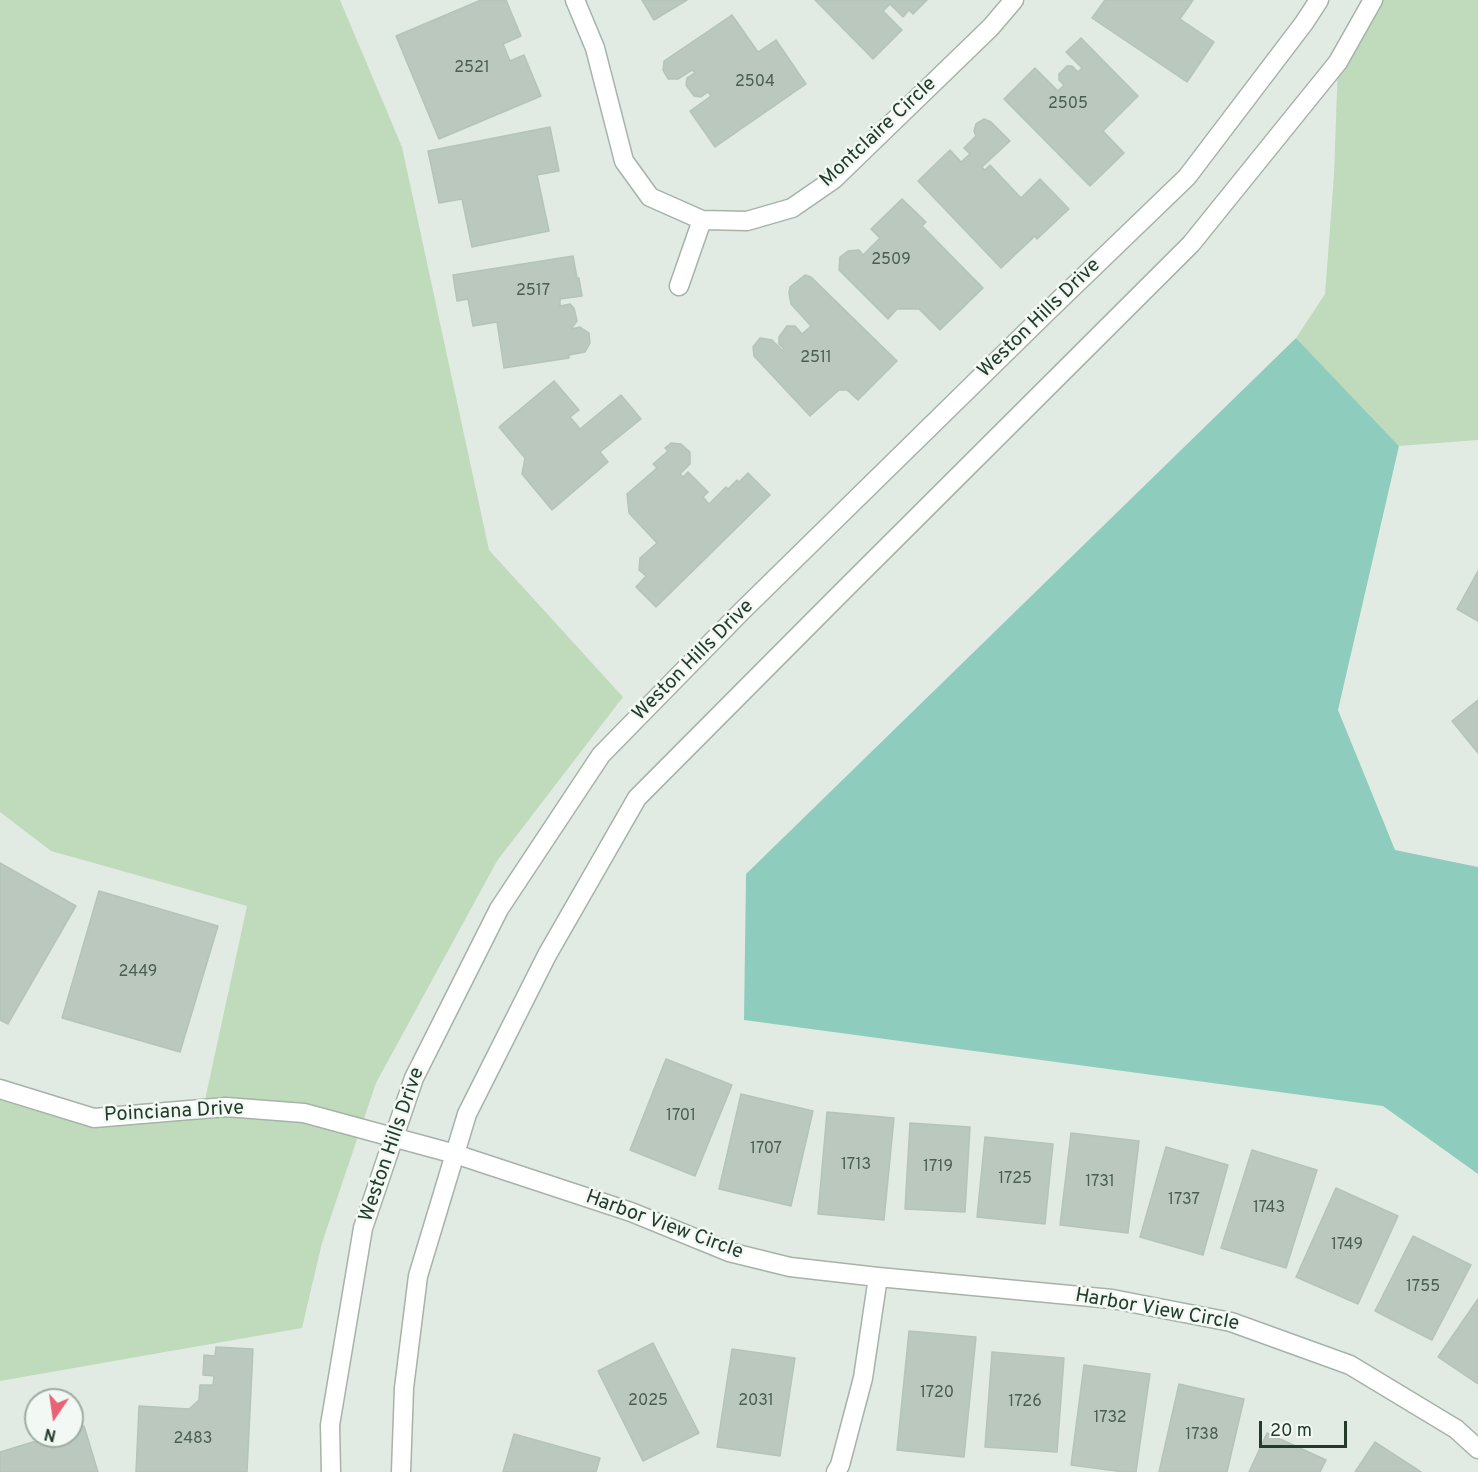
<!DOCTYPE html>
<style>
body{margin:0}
#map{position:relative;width:1478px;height:1472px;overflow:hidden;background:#e2ebe3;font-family:Overpass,sans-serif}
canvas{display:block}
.north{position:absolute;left:24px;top:1388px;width:60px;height:60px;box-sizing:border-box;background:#f2f8f3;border:2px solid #9faca3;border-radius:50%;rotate:193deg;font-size:16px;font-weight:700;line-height:24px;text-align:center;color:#233b2b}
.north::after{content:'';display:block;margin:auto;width:21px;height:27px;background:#e86374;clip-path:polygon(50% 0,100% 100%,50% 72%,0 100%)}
.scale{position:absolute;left:1259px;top:1421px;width:88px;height:27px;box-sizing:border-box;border:3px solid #233b2b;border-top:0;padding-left:8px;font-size:18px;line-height:21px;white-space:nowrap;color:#233b2b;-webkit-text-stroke:4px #f2f8f3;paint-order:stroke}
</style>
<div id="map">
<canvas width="1478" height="1472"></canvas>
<div class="north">N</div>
<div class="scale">20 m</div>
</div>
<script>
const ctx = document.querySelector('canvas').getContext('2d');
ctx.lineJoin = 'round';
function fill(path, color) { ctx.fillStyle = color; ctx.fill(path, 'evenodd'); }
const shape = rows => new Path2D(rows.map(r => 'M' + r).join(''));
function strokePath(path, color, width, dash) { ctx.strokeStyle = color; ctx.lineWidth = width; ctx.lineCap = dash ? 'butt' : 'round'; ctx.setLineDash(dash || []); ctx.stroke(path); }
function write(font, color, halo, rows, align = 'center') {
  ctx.font = font + ' Overpass,sans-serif'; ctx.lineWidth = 5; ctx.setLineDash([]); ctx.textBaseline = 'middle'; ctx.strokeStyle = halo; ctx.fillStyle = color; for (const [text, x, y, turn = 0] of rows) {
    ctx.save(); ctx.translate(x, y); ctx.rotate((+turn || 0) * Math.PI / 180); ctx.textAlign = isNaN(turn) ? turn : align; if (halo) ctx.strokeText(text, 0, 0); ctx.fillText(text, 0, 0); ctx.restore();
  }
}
const green = shape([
 [0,0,340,0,402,147,489,550,623,697,497,861,376,1083,322,1243,302,1328,0,1381,0,1089,94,1118,203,1109,247,906,51,851,0,812],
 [1373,0,1478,0,1478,440,1399,446,1296,338,1325,294,1334,175,1338,62]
]);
const water = shape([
 [1296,338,1399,446,1338,710,1395,850,1478,867,1478,1174,1383,1106,744,1020,746,874]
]);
const building = shape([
 [481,0,506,0,521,36,503,44,510,61,524,55,541,96,439,139,396,36,481,0],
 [642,0,687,0,654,20,642,0],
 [815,0,927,0,913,14,909,10,903,17,890,4,883,11,902,30,873,59,815,0],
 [1105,0,1193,0,1180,19,1214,42,1187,82,1092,18,1105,0],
 [732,15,758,52,776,40,806,84,715,147,690,111,711,96,708,92,701,97,694,96,686,85,687,78,695,73,692,70,678,79,668,79,663,70,664,61,732,15],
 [1081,38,1138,96,1103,131,1124,153,1090,186,1004,99,1035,68,1058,91,1064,85,1059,80,1059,74,1067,66,1072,66,1078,72,1082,68,1066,52,1081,38],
 [984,119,991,122,1010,141,982,167,985,170,990,165,1021,198,1040,179,1069,209,1037,239,1035,236,1001,268,918,181,950,150,961,162,970,154,964,148,976,136,974,131,976,124,984,119],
 [550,127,559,171,537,175,549,231,472,247,462,199,439,203,428,151,550,127],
 [902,199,926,222,922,226,983,288,940,330,919,309,897,309,888,319,839,270,840,257,848,251,859,250,863,255,880,238,871,229,902,199],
 [573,256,577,278,579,278,582,296,560,299,560,306,570,304,574,308,577,321,571,329,580,327,589,333,590,343,585,352,569,355,569,358,504,368,497,322,473,326,468,299,457,301,453,275,573,256],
 [805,275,811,277,897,361,858,400,847,390,839,390,810,416,754,356,753,347,760,338,772,340,783,351,784,349,779,344,779,337,787,326,795,326,802,334,811,326,791,304,789,293,790,287,805,275],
 [554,381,579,410,570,417,580,429,621,395,641,419,600,452,608,462,552,510,522,474,525,458,499,427,554,381],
 [671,443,681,444,690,452,690,464,680,474,683,477,688,472,708,492,703,497,709,504,726,487,728,489,737,480,739,482,748,473,770,495,656,607,636,587,646,576,639,570,640,558,657,543,629,513,627,494,657,468,653,464,668,451,665,448,671,443],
 [1478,571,1478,621,1457,609,1478,571],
 [1478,700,1478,753,1452,721,1478,700],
 [0,863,76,906,8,1024,0,1020,0,863],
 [99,891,218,926,180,1052,62,1018,99,891],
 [666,1059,732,1085,695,1176,630,1150,666,1059],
 [741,1094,813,1111,791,1206,719,1189,741,1094],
 [827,1112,894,1118,884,1220,818,1214,827,1112],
 [910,1123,970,1127,965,1212,905,1209,910,1123],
 [1071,1133,1139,1141,1128,1233,1060,1225,1071,1133],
 [985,1137,1053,1144,1045,1224,977,1217,985,1137],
 [1166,1147,1228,1165,1203,1255,1140,1237,1166,1147],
 [1252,1150,1317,1170,1286,1268,1221,1248,1252,1150],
 [1336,1188,1398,1216,1358,1304,1296,1277,1336,1188],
 [1413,1236,1471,1265,1432,1340,1375,1311,1413,1236],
 [1478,1299,1478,1384,1438,1357,1478,1299],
 [909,1331,976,1337,964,1457,897,1450,909,1331],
 [653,1343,699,1433,643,1461,598,1371,653,1343],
 [216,1347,253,1349,247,1472,136,1472,139,1406,189,1409,199,1400,200,1385,213,1385,214,1376,203,1375,204,1355,215,1356,216,1347],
 [732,1349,795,1358,780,1456,717,1447,732,1349],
 [992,1352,1064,1358,1057,1452,985,1447,992,1352],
 [1084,1365,1150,1374,1136,1472,1124,1472,1071,1465,1084,1365],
 [1179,1384,1244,1399,1227,1472,1159,1472,1179,1384],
 [84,1426,98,1472,0,1472,0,1452,52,1436,72,1436,72,1430,84,1426],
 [1267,1433,1326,1460,1320,1472,1249,1472,1267,1433],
 [514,1434,600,1458,596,1472,503,1472,514,1434],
 [1375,1442,1421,1472,1355,1472,1375,1442]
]);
const minor = shape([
 [575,0,595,48,624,161,650,197,702,220,747,221,792,208,834,179,991,27,1014,0],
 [679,286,702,220],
 [0,1089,94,1118,226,1107,304,1113,455,1154,631,1212,729,1252,790,1267,878,1277,1112,1299,1231,1322,1350,1365,1456,1429,1478,1449],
 [331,1472,330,1425,363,1228,414,1078,499,909,601,755,742,611,1048,311,1187,177,1304,23,1319,0],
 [401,1472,404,1388,418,1276,467,1114,547,955,637,798,839,595,1191,244,1338,62,1373,0],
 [836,1472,840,1465,863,1378,878,1277]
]);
const numberNames = [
 ["2521",472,69],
 ["2504",755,83],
 ["2505",1068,105],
 ["2509",891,261],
 ["2517",533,292],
 ["2511",816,359],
 ["2449",138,973],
 ["1701",681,1117],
 ["1707",766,1150],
 ["1713",856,1166],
 ["1719",938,1168],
 ["1725",1015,1180],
 ["1731",1100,1183],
 ["1737",1184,1201],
 ["1743",1269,1209],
 ["1749",1347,1246],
 ["1755",1423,1288],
 ["1720",937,1394],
 ["2025",648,1402],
 ["2031",756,1402],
 ["1726",1025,1403],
 ["1732",1110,1419],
 ["1738",1202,1436],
 ["2483",193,1440]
];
const streetNames = [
 ["Montclaire Circle",879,133,-43],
 ["Weston Hills Drive",1040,319,-44],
 ["Weston Hills Drive",694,661,-45],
 ["Poinciana Drive",174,1113,-3],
 ["Weston Hills Drive",393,1145,-71],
 ["Harbor View Circle",664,1226,20],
 ["Harbor View Circle",1157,1311,10]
];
fill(green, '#bfdbbc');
fill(water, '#8eccbe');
fill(building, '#bac8be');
strokePath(building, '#b5c4b8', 1.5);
strokePath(minor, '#a5b3a8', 21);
strokePath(minor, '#fff', 18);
write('16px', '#495e50', null, numberNames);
write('20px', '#233b2b', '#f2f8f3', streetNames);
</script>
